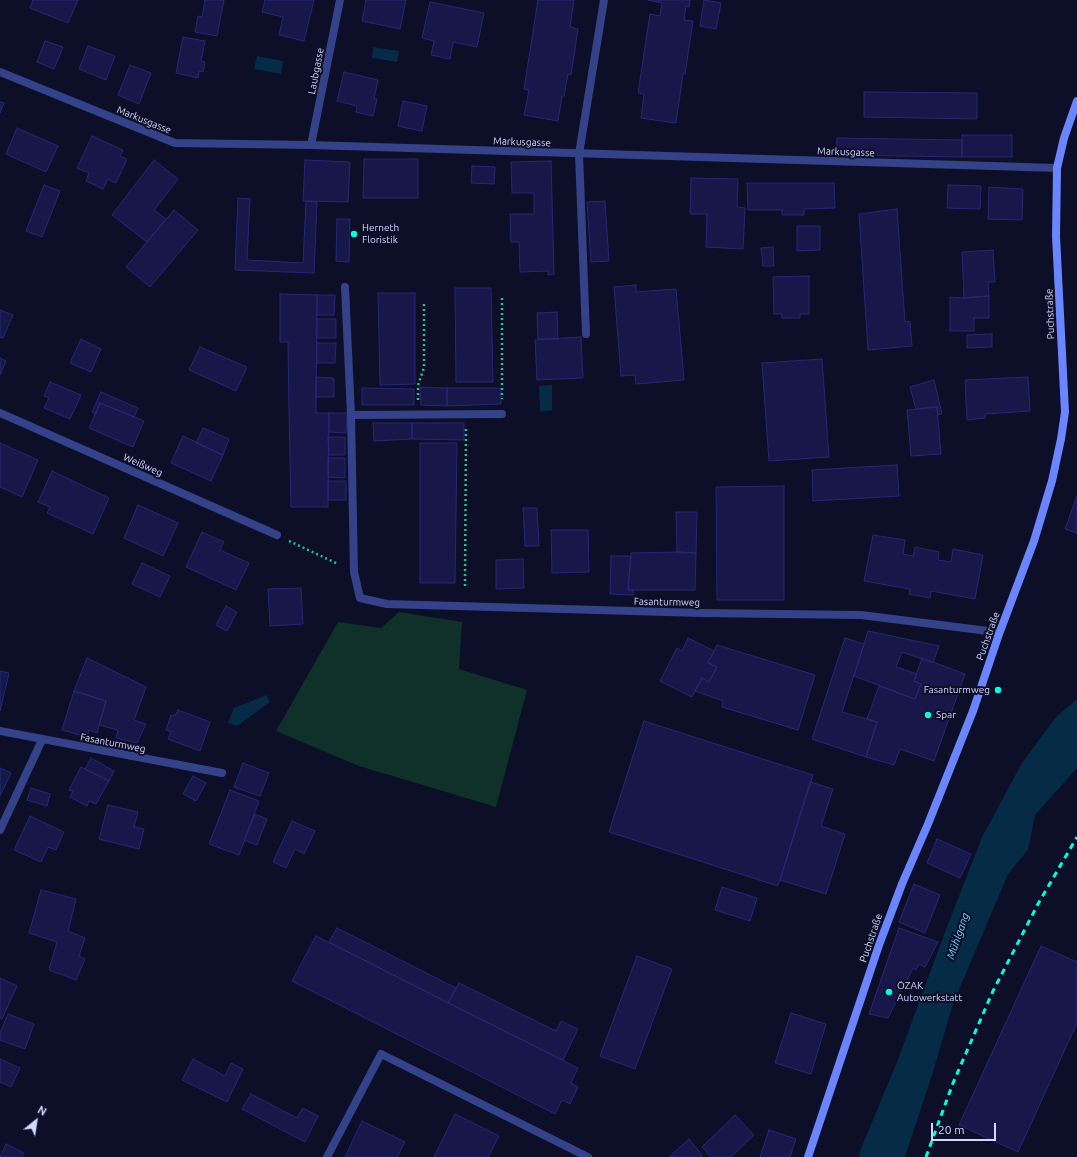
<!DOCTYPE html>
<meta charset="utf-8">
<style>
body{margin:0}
#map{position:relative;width:1077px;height:1157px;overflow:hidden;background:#0d0e27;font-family:Ubuntu,sans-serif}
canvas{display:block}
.north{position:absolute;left:16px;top:1101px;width:40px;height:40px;-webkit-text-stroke:3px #0d0e27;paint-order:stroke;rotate:30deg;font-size:11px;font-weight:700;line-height:16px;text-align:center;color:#d3d7ff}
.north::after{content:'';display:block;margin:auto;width:14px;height:18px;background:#d3d7ff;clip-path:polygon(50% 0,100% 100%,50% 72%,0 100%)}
.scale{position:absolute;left:931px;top:1123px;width:65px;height:18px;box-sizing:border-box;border:2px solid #d3d7ff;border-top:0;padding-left:5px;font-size:12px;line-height:14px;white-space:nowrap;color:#d3d7ff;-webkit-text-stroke:3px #0d0e27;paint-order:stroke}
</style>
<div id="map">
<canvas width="1077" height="1157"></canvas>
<div class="north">N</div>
<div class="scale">20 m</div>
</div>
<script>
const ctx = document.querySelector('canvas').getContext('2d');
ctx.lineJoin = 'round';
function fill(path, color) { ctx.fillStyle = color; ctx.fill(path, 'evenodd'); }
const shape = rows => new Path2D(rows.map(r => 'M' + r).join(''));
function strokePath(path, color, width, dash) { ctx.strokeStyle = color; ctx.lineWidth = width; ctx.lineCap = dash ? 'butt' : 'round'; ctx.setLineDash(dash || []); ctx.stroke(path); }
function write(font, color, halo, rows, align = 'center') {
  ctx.font = font + ' Ubuntu,sans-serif'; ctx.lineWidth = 4; ctx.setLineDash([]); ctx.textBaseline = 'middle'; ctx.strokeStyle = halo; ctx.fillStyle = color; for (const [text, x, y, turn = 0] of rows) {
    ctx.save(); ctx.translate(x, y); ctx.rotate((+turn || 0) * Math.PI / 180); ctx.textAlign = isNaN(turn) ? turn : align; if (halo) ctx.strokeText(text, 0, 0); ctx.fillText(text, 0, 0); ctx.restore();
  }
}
const green = shape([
 [399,612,462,622,459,669,527,690,496,807,359,766,276,731,338,622,381,628]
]);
const water = shape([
 [373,47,399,51,397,62,372,58],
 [257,56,283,61,281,74,254,69],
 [552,385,552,410,540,412,539,386],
 [266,695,270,702,237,726,228,723,234,708],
 [1077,699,1077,768,1035,815,1028,850,1008,874,953,1004,933,1072,905,1157,859,1157,860,1151,897,1062,942,940,982,837,1022,763,1056,717]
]);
const building = shape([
 [33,0,78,0,68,23,30,8,33,0],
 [205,0,224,0,217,36,195,32,198,16,202,17,205,0],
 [265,0,314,0,304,41,279,35,283,17,262,12,265,0],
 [366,0,406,0,400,29,362,21,366,0],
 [538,0,574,0,570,27,578,29,571,75,568,74,564,96,562,96,558,121,524,115,529,90,524,89,538,0],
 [648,0,690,0,689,7,686,6,684,20,693,21,685,74,683,74,676,123,641,118,644,94,638,93,650,14,660,16,662,3,648,0],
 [704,0,721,3,716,29,700,26,704,0],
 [430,2,484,13,477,47,453,42,450,59,431,55,434,41,422,38,430,2],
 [183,37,205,41,201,61,205,62,203,72,199,71,198,78,176,73,183,37],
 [45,41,63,47,54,69,37,62,45,41],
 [88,46,115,56,106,80,79,69,88,46],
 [130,65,151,73,139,104,118,95,130,65],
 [344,72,378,80,374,99,377,99,373,116,356,112,357,106,337,101,344,72],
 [864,92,977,93,977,119,864,117,864,92],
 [403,101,427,106,422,131,398,126,403,101],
 [0,102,4,103,0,113,0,102],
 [17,128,58,146,46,172,6,154,17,128],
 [962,135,1012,135,1012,157,962,157,962,135],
 [92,136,123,150,120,156,127,159,116,183,108,179,103,189,86,181,89,173,77,168,92,136],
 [837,138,962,140,962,157,836,155,837,138],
 [364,159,418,159,418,198,363,198,364,159],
 [154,160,178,179,154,210,166,219,147,242,112,215,154,160],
 [305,160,350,162,348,202,303,201,305,160],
 [551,161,554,274,548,275,548,271,520,272,519,242,511,242,510,214,534,214,534,193,512,193,511,162,551,161],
 [472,166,495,167,494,184,471,183,472,166],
 [691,178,738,179,737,207,745,208,743,249,706,247,707,214,690,214,691,178],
 [747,183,834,183,835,208,804,209,804,215,782,215,782,210,748,210,747,183],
 [44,185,60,191,42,237,26,231,44,185],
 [948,185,981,186,980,209,947,208,948,185],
 [989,187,1023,189,1022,220,988,219,989,187],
 [238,198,250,199,247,260,303,263,306,201,317,202,314,273,235,270,238,198],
 [605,201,609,261,591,262,587,202,605,201],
 [897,209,905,322,910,321,912,346,868,350,859,214,897,209],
 [174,210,198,230,150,287,126,267,174,210],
 [337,219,350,219,349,262,336,261,337,219],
 [797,226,820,226,820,250,797,251,797,226],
 [773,247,774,266,763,266,761,248,773,247],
 [993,250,995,282,988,282,989,296,964,298,962,252,993,250],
 [809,276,809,314,800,314,800,318,782,318,782,314,774,314,773,277,809,276],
 [636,285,636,292,676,289,684,380,636,384,635,375,621,376,614,287,636,285],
 [455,288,491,288,493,382,456,382,455,288],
 [378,293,415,293,415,384,380,385,378,293],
 [280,294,317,295,316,413,329,413,328,507,291,507,289,413,288,342,280,342,280,294],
 [317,295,335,295,334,315,317,315,317,295],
 [989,296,989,318,974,318,974,331,950,331,950,297,964,298,989,296],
 [0,310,13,315,3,338,0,337,0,310],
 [557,312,558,339,538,339,537,313,557,312],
 [317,319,336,319,336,338,317,338,317,319],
 [992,334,992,347,967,348,967,335,992,334],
 [581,337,583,378,537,380,535,340,581,337],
 [81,339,101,349,91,372,70,363,81,339],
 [317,343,336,343,335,363,317,363,317,343],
 [200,347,247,367,236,391,189,370,200,347],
 [0,358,6,361,0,375,0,358],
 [822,359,829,457,769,461,762,363,822,359],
 [316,377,334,378,334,397,316,397,316,377],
 [1028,377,1030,411,985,414,985,418,967,420,965,380,1028,377],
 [934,380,942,414,938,415,937,407,916,409,910,387,934,380],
 [50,382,81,395,70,419,44,408,49,398,44,396,50,382],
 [420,387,447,388,447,406,421,405,420,387],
 [362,388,414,389,414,405,362,405,362,388],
 [447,388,501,388,501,404,447,406,447,388],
 [101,392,138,408,134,417,100,403,96,414,92,412,101,392],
 [100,403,144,421,133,447,89,428,100,403],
 [937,407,941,454,911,456,907,410,937,407],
 [329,413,347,413,346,433,329,432,329,413],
 [373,423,412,423,412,439,374,441,373,423],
 [412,423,464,423,464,440,412,439,412,423],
 [203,428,229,439,223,455,196,443,203,428],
 [183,436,223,455,211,481,171,463,183,436],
 [328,437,345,437,345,455,329,455,328,437],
 [0,443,38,460,22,497,0,487,0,443],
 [420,443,457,443,455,583,420,583,420,443],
 [328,458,345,458,345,478,328,477,328,458],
 [897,465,899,496,813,501,812,470,897,465],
 [52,471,109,498,93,534,47,513,50,507,38,502,52,471],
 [328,481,346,481,346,500,328,500,328,481],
 [784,486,784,600,717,600,716,487,784,486],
 [1077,496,1077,533,1065,529,1077,496],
 [138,505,178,523,163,556,124,538,138,505],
 [523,508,537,508,539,546,525,546,523,508],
 [676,512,697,512,696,553,677,552,676,512],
 [551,530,588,530,589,572,552,573,551,530],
 [202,532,224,542,220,550,249,563,236,590,186,567,202,532],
 [873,535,905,540,903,554,913,556,915,547,939,552,938,560,951,562,953,549,983,555,975,599,931,591,930,598,909,594,910,589,864,581,873,535],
 [677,552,696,553,695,590,628,590,631,553,677,552],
 [611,556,631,556,628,590,633,590,633,595,610,594,611,556],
 [523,559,524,588,496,589,496,560,523,559],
 [142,563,170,576,160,597,132,584,142,563],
 [301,588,303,624,270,626,268,589,301,588],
 [226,606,237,612,227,631,216,625,226,606],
 [868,631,939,646,933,663,902,652,896,667,917,674,914,681,921,684,915,699,854,676,868,631],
 [688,638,714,651,708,663,717,667,709,682,702,678,692,697,660,681,677,648,682,651,688,638],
 [845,638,864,644,842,712,877,722,866,757,812,739,845,638],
 [717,645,815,675,798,730,722,707,723,701,695,691,702,678,709,682,717,667,708,663,717,645],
 [87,658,146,687,134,720,146,724,137,743,116,738,118,730,99,725,106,701,74,691,87,658],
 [922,658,965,674,934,761,900,749,894,765,866,757,877,722,867,719,879,686,915,699,921,684,914,681,922,658],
 [0,671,9,673,0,711,0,671],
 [74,691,106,701,97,733,89,730,87,737,62,730,74,691],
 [178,710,210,722,200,751,168,739,171,732,166,730,171,715,175,716,178,710],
 [644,721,813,775,778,886,609,832,644,721],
 [91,758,114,771,109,781,85,769,91,758],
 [243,763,269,773,260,796,234,787,243,763],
 [81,767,109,781,96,804,89,801,87,806,70,797,73,791,69,790,81,767],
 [0,768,11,773,0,796,0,768],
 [193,776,206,783,196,801,183,794,193,776],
 [810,782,833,789,821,826,845,834,826,894,780,880,810,782],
 [31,788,50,794,47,806,27,800,31,788],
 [230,790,259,801,239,855,209,844,230,790],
 [108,805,138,812,134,827,144,829,139,849,99,839,108,805],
 [255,814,267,819,257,845,244,840,255,814],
 [30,816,64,832,56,850,48,847,41,862,14,850,30,816],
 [292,821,315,831,304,854,295,849,286,868,273,862,292,821],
 [937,839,971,854,960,878,927,863,937,839],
 [914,884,940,895,925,933,899,922,914,884],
 [722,887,757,898,750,921,715,910,722,887],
 [41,890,76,899,68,931,85,938,79,956,85,959,76,980,49,970,57,942,29,933,41,890],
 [337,928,456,988,448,1003,329,942,337,928],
 [899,928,938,942,925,967,919,964,916,970,913,968,888,1018,869,1014,899,928],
 [316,936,578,1068,571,1083,578,1087,570,1104,562,1100,555,1114,292,981,316,936],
 [1041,946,1077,962,1077,1023,1018,1152,959,1125,1041,946],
 [637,956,672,969,635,1069,600,1056,637,956],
 [0,978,17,986,2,1019,0,1018,0,978],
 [459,983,556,1031,561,1021,578,1029,563,1060,448,1003,459,983],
 [791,1013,826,1024,811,1074,775,1063,791,1013],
 [8,1014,34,1024,25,1049,0,1040,0,1033,8,1014],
 [0,1059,20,1068,11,1087,0,1082,0,1059],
 [193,1059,225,1076,231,1063,243,1069,227,1102,182,1080,193,1059],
 [251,1094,297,1118,303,1108,318,1116,305,1142,242,1109,251,1094],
 [455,1114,499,1136,488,1157,434,1157,455,1114],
 [735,1115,754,1135,731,1157,711,1157,702,1147,735,1115],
 [362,1121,405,1142,397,1157,345,1157,362,1121],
 [769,1130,796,1139,790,1157,760,1157,769,1130],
 [689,1139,702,1155,701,1157,669,1157,689,1139],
 [6,1144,24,1153,22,1157,0,1157,6,1144]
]);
const path = shape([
 [502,298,502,399],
 [418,400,418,385,424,368,424,303],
 [289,541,338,564],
 [465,586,466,429]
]);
const lane = shape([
 [345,287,351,415,354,572],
 [586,334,579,154,604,0],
 [351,415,502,414],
 [327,1157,381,1054,588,1157]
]);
const street = shape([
 [0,72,175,143,311,145,1057,168],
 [311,145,340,0],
 [0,413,277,535],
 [354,572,360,598,387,604,701,613,861,615,988,631,999,634],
 [0,731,222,773],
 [0,830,42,740]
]);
const secondary = shape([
 [808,1157,879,945,902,884,928,824,973,711,999,634,1034,541,1052,481,1061,439,1065,412,1056,236,1057,168,1064,138,1077,101]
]);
const rail = shape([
 [926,1157,953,1083,993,991,1038,904,1077,837]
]);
const markers = [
 [354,234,4,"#00fee2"],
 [998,690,4,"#00fee2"],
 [928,715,4,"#00fee2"],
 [889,992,4,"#00fee2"]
];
const streetNames = [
 ["Laubgasse",316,71,-79],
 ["Markusgasse",144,120,22],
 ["Markusgasse",522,142,2],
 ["Markusgasse",846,152,2],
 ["Puchstraße",1050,314,-92],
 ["Weißweg",143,465,24],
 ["Fasanturmweg",667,602,1],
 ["Puchstraße",988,636,-70],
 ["Fasanturmweg",113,743,11],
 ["Puchstraße",871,938,-71]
];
const poiNames = [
 ["Herneth",362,228],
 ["Floristik",362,240],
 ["Fasanturmweg",990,690,"right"],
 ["Spar",936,715],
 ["ÖZAK",897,986],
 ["Autowerkstatt",897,998]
];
const waterNames = [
 ["Mühlgang",958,936,-71]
];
fill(green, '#0f3129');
fill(water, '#052b47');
fill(building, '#171749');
strokePath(building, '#272877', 1);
strokePath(path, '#24c197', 2.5, [2, 3]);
strokePath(lane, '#34428a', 8);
strokePath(street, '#34428a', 8);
strokePath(secondary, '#6a85ff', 8);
strokePath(rail, '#00fee2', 3, [6, 5]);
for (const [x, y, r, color] of markers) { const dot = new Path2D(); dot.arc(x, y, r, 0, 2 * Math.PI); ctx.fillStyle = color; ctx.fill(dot); strokePath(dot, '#0d0e27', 1.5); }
write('10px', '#d3d7ff', '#0d0e27', streetNames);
write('10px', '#d3d7ff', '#0d0e27', poiNames, 'left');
write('italic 11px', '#61d6ff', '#0d0e27', waterNames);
</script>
